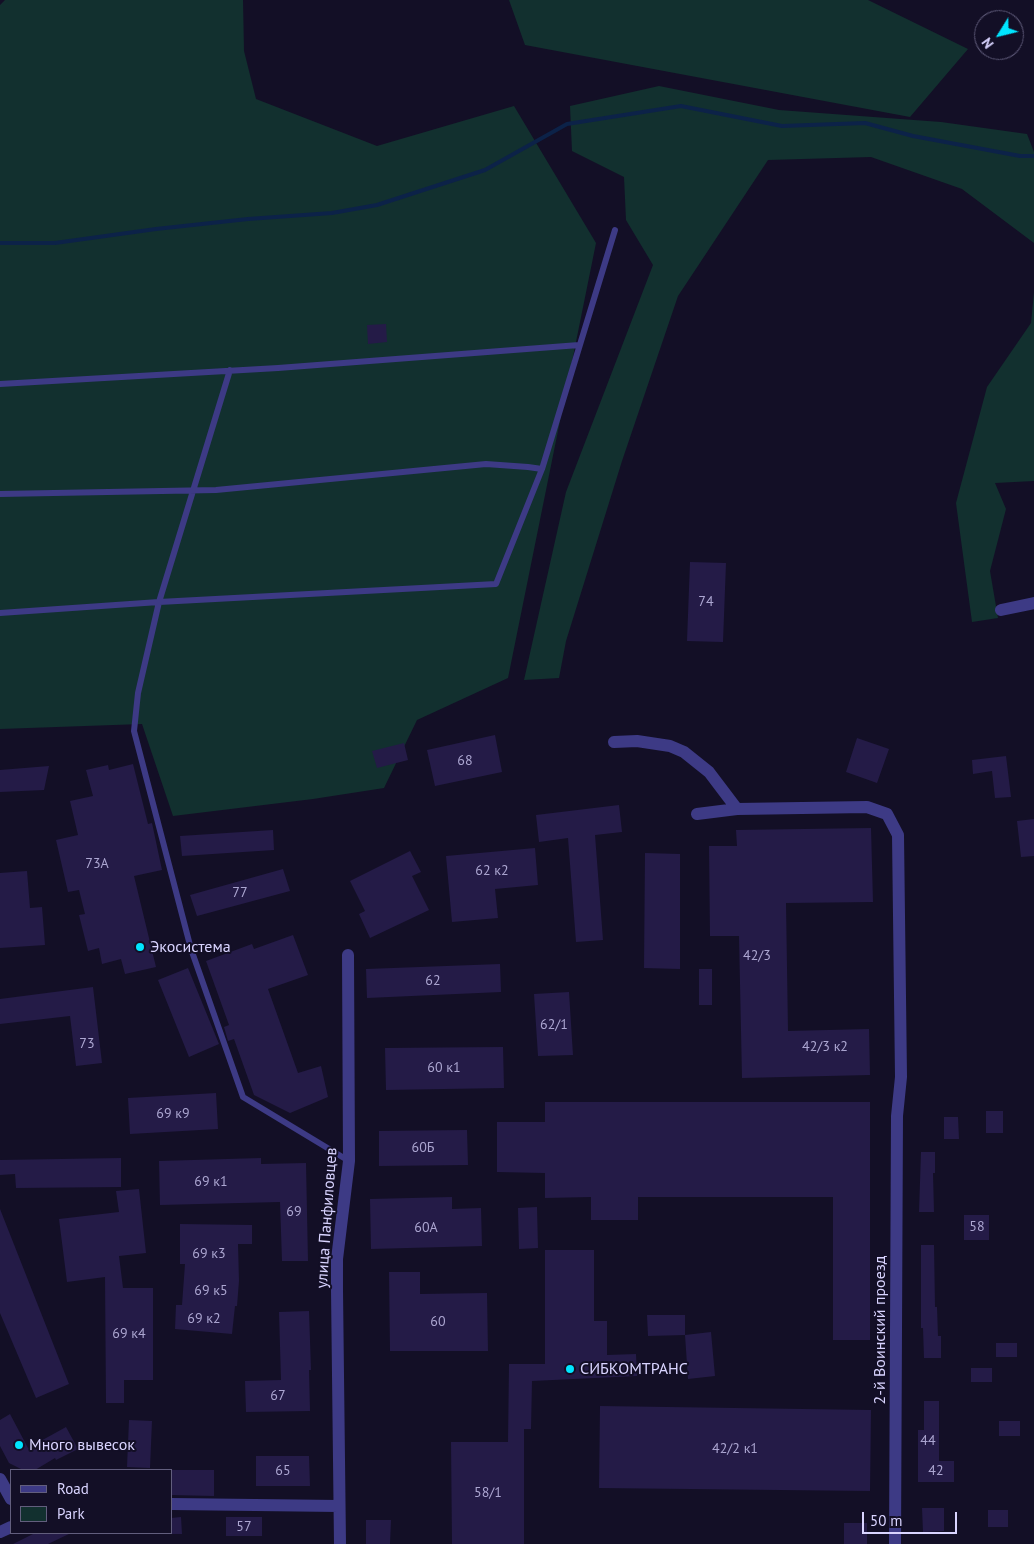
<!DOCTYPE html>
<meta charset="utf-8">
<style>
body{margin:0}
#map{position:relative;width:1034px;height:1544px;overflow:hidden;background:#130f26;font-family:"PT Sans",sans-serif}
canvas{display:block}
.legend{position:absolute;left:10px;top:1469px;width:162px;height:65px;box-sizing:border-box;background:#130f26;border:1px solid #625e7d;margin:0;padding:6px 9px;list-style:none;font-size:15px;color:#d9d4ff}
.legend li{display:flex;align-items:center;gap:10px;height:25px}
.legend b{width:25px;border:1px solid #625e7d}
.north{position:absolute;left:974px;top:10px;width:50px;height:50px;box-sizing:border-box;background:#130f26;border:1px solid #625e7d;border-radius:50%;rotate:234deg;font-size:14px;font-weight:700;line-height:20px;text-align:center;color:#d9d4ff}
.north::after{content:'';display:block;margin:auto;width:18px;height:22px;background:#00e5ff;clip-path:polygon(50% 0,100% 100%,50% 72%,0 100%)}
.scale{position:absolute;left:862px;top:1512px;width:95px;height:22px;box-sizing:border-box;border:2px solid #d9d4ff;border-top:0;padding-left:6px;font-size:15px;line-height:18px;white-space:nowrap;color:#d9d4ff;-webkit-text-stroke:4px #130f26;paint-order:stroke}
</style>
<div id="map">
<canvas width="1034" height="1544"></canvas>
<ul class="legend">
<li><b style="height:6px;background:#3d3a85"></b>Road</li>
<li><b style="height:14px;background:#12302f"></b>Park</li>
</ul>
<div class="north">N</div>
<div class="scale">50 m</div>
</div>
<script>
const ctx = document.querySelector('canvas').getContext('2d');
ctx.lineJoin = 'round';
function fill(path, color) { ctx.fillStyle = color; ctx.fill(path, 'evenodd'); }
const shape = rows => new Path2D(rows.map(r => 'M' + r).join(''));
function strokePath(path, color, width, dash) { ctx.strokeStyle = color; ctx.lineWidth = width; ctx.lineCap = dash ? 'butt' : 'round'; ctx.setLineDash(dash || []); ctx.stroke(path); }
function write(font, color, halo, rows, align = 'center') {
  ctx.font = font + ' "PT Sans",sans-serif'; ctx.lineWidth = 4; ctx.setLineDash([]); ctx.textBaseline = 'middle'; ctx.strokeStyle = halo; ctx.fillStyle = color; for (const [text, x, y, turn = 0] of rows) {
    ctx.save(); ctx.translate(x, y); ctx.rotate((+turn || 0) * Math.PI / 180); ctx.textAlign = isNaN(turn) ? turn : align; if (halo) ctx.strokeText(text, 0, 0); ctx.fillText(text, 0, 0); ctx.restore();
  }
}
const green = shape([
 [5,0,243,0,244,51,256,99,377,146,514,106,596,243,508,678,417,720,384,788,313,799,173,816,142,724,0,729,0,5],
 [509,0,868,0,968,49,910,117,525,45],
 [659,86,779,110,941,122,1027,134,1034,152,1034,243,962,189,871,157,768,160,678,296,622,461,566,641,559,678,524,680,566,492,653,265,626,220,624,177,572,151,570,106],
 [1034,292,1034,481,995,483,1006,509,990,571,998,618,972,622,956,503,987,387,1031,323]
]);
const stream = shape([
 [0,243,55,243,156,229,248,219,332,213,377,205,485,170,567,124,681,106,782,126,865,123,913,136,1020,156,1034,156]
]);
const building = shape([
 [386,324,387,342,368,344,367,325],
 [690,562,726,563,723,642,687,641],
 [495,735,502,772,435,786,427,750],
 [857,738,889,749,877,783,846,772],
 [404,743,408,760,377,768,372,751],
 [1006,756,1011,797,995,798,992,771,973,774,972,760],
 [133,764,148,824,152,823,162,870,134,876,156,967,125,974,121,959,102,964,99,948,88,951,79,915,85,914,79,890,68,892,56,840,78,835,70,801,93,796,86,770,108,765,109,770],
 [49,766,44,790,0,792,0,770],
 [619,805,622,832,595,835,603,940,576,942,568,838,539,842,536,815],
 [1034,819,1034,856,1021,857,1017,821],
 [871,828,873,902,786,903,788,1031,869,1029,870,1075,742,1078,739,936,710,936,709,846,737,846,736,830],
 [273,830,274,850,182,856,180,836],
 [535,848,538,885,495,889,498,918,452,922,446,856],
 [410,851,421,872,412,876,429,910,370,938,359,914,365,911,350,881],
 [645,853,680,854,680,969,644,968],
 [283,869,290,891,197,916,190,895],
 [27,871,30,908,42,907,45,945,0,948,0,873],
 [293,935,308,975,268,989,298,1073,321,1066,328,1097,290,1113,254,1095,234,1039,228,1041,224,1027,229,1025,206,961,252,944,254,949],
 [500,964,501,992,367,998,366,969],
 [188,968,219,1044,189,1057,158,980],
 [699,969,712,969,712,1005,699,1005],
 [93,987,102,1063,76,1066,70,1016,0,1024,0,999],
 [569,992,573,1055,538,1056,534,994],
 [503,1047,504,1088,386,1090,385,1048],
 [216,1093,218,1129,130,1134,128,1098],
 [545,1102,870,1102,870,1340,833,1340,833,1197,638,1197,638,1220,591,1220,591,1197,545,1198,545,1173,497,1172,497,1122,545,1122],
 [986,1111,1003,1111,1003,1133,986,1133],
 [944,1117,958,1117,959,1139,944,1139],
 [467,1130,468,1165,379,1166,379,1131],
 [921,1152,935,1152,935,1173,933,1173,934,1212,919,1212],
 [121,1158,121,1187,16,1188,15,1174,0,1175,0,1160],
 [261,1158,261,1164,306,1163,308,1261,282,1261,280,1202,160,1205,159,1161],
 [139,1189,146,1253,119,1256,123,1288,153,1288,153,1380,124,1380,124,1403,106,1403,105,1277,67,1282,59,1219,119,1212,116,1191],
 [452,1197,452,1209,481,1208,482,1246,371,1249,370,1199],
 [537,1207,538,1248,519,1249,518,1208],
 [0,1209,69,1384,36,1398,0,1313],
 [964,1215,989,1215,989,1240,964,1240],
 [180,1224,252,1225,252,1244,238,1244,239,1281,237,1306,235,1306,232,1334,175,1329,176,1305,182,1305,185,1264,180,1264],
 [921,1245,934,1245,935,1307,937,1307,938,1336,941,1336,941,1358,924,1358,923,1328,921,1328],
 [545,1250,594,1250,594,1321,607,1321,607,1355,636,1354,637,1376,532,1381,531,1429,524,1429,524,1544,452,1544,451,1442,508,1442,509,1364,545,1364],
 [389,1272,420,1272,420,1294,487,1293,488,1351,390,1351],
 [309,1311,311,1370,309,1370,310,1411,246,1412,245,1381,281,1380,279,1312],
 [647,1315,685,1315,685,1335,648,1336],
 [711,1332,715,1376,688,1379,685,1335],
 [996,1343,1017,1343,1017,1357,996,1357],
 [971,1368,992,1368,992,1382,971,1382],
 [924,1401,939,1401,939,1461,954,1461,954,1482,918,1482,918,1430,924,1430],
 [600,1406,871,1410,870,1491,599,1488],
 [10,1414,28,1448,66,1427,78,1449,56,1460,55,1458,35,1470,23,1470,9,1463,0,1446,0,1420],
 [129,1420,152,1421,150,1468,127,1467],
 [999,1421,1020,1421,1020,1436,999,1436],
 [256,1456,309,1456,310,1486,256,1486],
 [171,1470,214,1470,214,1496,171,1495],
 [922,1508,944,1508,944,1531,923,1532],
 [988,1510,1008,1510,1008,1527,988,1527],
 [181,1517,182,1534,171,1534,171,1518],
 [226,1517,262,1517,262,1536,226,1536],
 [366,1520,391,1520,390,1544,366,1544],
 [844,1523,867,1523,867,1544,844,1544],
 [35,1533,71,1533,48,1544,13,1544]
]);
const lane = shape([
 [230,370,159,602,138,693,134,731,191,949,243,1097,349,1161],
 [0,384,278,368,579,345],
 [0,494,216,490,486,464,528,467,542,469],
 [0,613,159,602,496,584,542,469,615,230]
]);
const street = shape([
 [1001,610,1034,603],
 [614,742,637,741,670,746,684,752,709,772,737,809],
 [697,814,737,809,867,807,887,814,898,835,901,1077,897,1116,895,1544],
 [0,1479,11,1499],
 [171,1504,339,1506],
 [0,1532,11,1527],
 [340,1544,337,1290,337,1259,349,1161,348,955]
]);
const markers = [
 [140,947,5,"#00e5ff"],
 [570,1369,5,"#00e5ff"],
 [19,1445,5,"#00e5ff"]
];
const numberNames = [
 ["74",706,602],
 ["68",465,761],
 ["73А",97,864],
 ["62 к2",492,871],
 ["77",240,893],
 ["42/3",757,956],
 ["62",433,981],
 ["62/1",554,1025],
 ["73",87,1044],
 ["42/3 к2",825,1047],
 ["60 к1",444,1068],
 ["69 к9",173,1114],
 ["60Б",423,1148],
 ["69 к1",211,1182],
 ["69",294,1212],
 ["58",977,1227],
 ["60А",426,1228],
 ["69 к3",209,1254],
 ["69 к5",211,1291],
 ["69 к2",204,1319],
 ["60",438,1322],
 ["69 к4",129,1334],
 ["67",278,1396],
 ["44",928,1441],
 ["42/2 к1",735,1449],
 ["65",283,1471],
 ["42",936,1471],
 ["58/1",488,1493],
 ["57",244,1527]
];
const poiNames = [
 ["Экосистема",150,947],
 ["СИБКОМТРАНС",580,1369],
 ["Много вывесок",29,1445]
];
const streetNames = [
 ["улица Панфиловцев",327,1218,-86],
 ["2-й Воинский проезд",880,1330,-90]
];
fill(green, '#12302f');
strokePath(stream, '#0c2248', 4);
fill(building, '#241b47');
strokePath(lane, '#3d3a85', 6);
strokePath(street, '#3d3a85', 12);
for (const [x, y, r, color] of markers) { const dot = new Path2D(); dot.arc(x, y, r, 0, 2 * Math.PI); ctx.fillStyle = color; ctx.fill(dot); strokePath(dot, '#130f26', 2); }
write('14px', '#aca6d1', null, numberNames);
write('16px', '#d9d4ff', '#130f26', poiNames, 'left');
write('16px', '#d9d4ff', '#130f26', streetNames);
</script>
